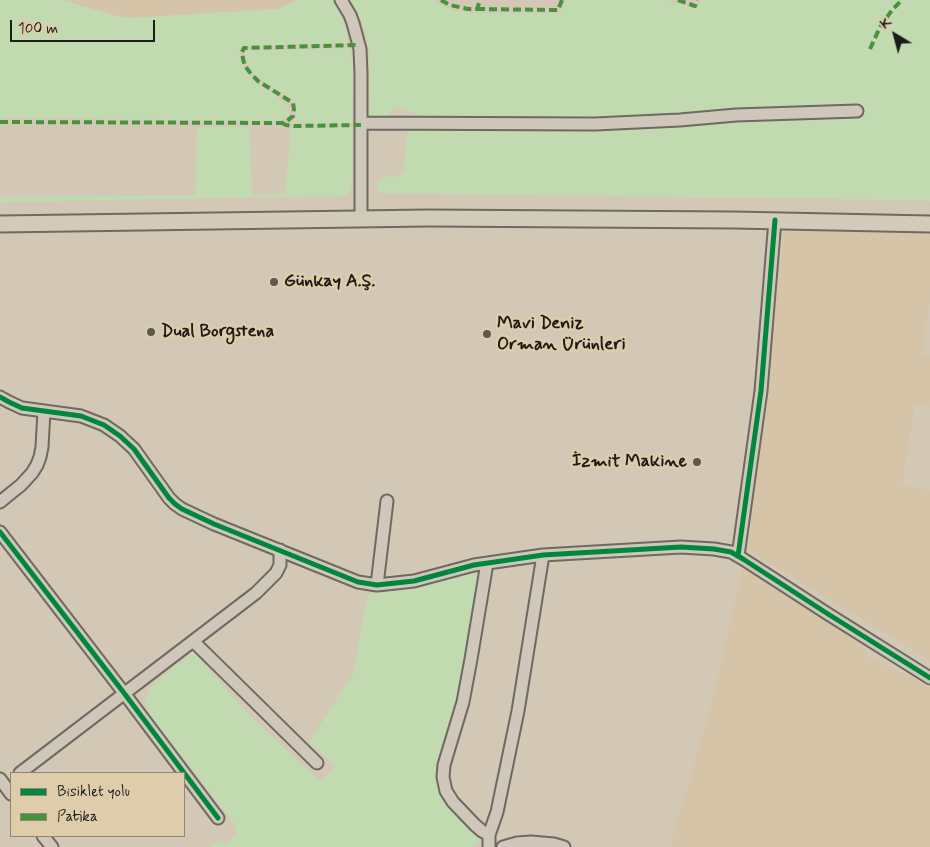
<!DOCTYPE html>
<meta charset="utf-8">
<style>
body{margin:0}
#map{position:relative;width:930px;height:847px;overflow:hidden;background:#d3c8b6;font-family:Mynerve,sans-serif}
canvas{display:block}
.legend{position:absolute;left:10px;top:772px;width:175px;height:65px;box-sizing:border-box;background:#dfccaa;border:1px solid #918671;margin:0;padding:6px 9px;list-style:none;font-size:15px;color:#1c1c1c}
.legend li{display:flex;align-items:center;gap:10px;height:25px}
.legend b{width:25px;border:1px solid #918671}
.north{position:absolute;left:870px;top:10px;width:50px;height:50px;-webkit-text-stroke:4px #dfccaa;paint-order:stroke;rotate:323deg;font-size:14px;font-weight:700;line-height:20px;text-align:center;color:#1c1c1c}
.north::after{content:'';display:block;margin:auto;width:18px;height:22px;background:#1c1c1c;clip-path:polygon(50% 0,100% 100%,50% 72%,0 100%)}
.scale{position:absolute;left:10px;top:20px;width:145px;height:22px;box-sizing:border-box;border:2px solid #1c1c1c;border-top:0;padding-left:6px;font-size:15px;line-height:18px;white-space:nowrap;color:#1c1c1c;-webkit-text-stroke:4px #dfccaa;paint-order:stroke}
</style>
<div id="map">
<canvas width="930" height="847"></canvas>
<ul class="legend">
<li><b style="height:6px;background:#00873e"></b>Bisiklet yolu</li>
<li><b style="height:6px;background:#49923c"></b>Patika</li>
</ul>
<div class="north">K</div>
<div class="scale">100 m</div>
</div>
<script>
const ctx = document.querySelector('canvas').getContext('2d');
ctx.lineJoin = 'round';
function fill(path, color) { ctx.fillStyle = color; ctx.fill(path, 'evenodd'); }
const shape = rows => new Path2D(rows.map(r => 'M' + r).join(''));
function strokePath(path, color, width, dash) { ctx.strokeStyle = color; ctx.lineWidth = width; ctx.lineCap = dash ? 'butt' : 'round'; ctx.setLineDash(dash || []); ctx.stroke(path); }
function write(font, color, halo, rows, align = 'center') {
  ctx.font = font + ' Mynerve,sans-serif'; ctx.lineWidth = 5; ctx.setLineDash([]); ctx.textBaseline = 'middle'; ctx.strokeStyle = halo; ctx.fillStyle = color; for (const [text, x, y, turn = 0] of rows) {
    ctx.save(); ctx.translate(x, y); ctx.rotate((+turn || 0) * Math.PI / 180); ctx.textAlign = isNaN(turn) ? turn : align; if (halo) ctx.strokeText(text, 0, 0); ctx.fillText(text, 0, 0); ctx.restore();
  }
}
const built = shape([
 [62,0,297,0,277,9,129,18,113,15],
 [784,227,930,232,930,301,922,354,930,356,930,407,915,405,902,485,930,490,930,660,748,550],
 [742,568,863,645,870,659,901,673,912,676,930,687,930,847,670,847,715,692]
]);
const green = shape([
 [0,0,62,0,113,15,129,18,277,9,297,0,332,0,337,5,340,13,349,43,242,46,240,49,239,52,241,62,244,69,257,83,279,98,288,107,289,114,287,117,282,120,277,121,0,118],
 [349,0,435,0,439,4,455,11,476,13,560,13,566,0,667,0,696,9,700,0,930,0,930,201,840,199,379,193,376,185,379,180,385,177,399,176,404,172,406,139,409,131,410,126,585,120,440,118,422,116,397,107,385,117,370,116,369,50,364,26],
 [350,48,353,68,352,124,291,124,296,117,296,104,293,100,260,79,252,72,248,66,245,53,245,50],
 [197,127,249,127,252,195,285,194,291,128,352,127,352,179,350,190,346,196,0,202,0,197,195,195],
 [467,573,473,573,477,577,463,685,436,767,439,789,463,820,480,838,473,847,210,847,219,840,226,845,232,839,236,832,234,823,150,715,145,699,150,687,193,652,250,716,316,778,323,781,335,765,309,742,353,674,368,594,413,589]
]);
const minor = shape([
 [341,0,350,15,353,23,360,49,361,73,361,219],
 [361,123,595,124,680,120,736,115,857,111],
 [0,397,9,402,22,408,81,416,104,425,120,436,134,449,169,498,175,504,182,509,214,524,358,582,377,585,414,581,474,565,543,555,681,547,714,549,731,552,743,559,828,614,930,678],
 [0,502,21,485,32,473,37,465,40,457,42,447,44,411],
 [0,532,124,693,218,818],
 [738,556,761,391,775,220],
 [487,563,471,659,463,702,444,765,443,777,446,791,453,802,475,825,482,831,489,835],
 [377,585,387,501],
 [193,641,317,763],
 [20,773,256,593,276,573,280,565,280,550],
 [0,779,11,794],
 [43,836,52,847],
 [489,847,489,835,497,812,518,711,543,555],
 [503,847,517,843,531,842,554,844,564,847]
]);
const major = shape([
 [0,224,428,218,734,220,930,224]
]);
const quiet = shape([
 [441,0,450,5,468,9,477,9,480,0],
 [678,0,695,6,697,0],
 [477,9,558,10,562,0],
 [870,49,880,27,892,10,902,0],
 [0,122,282,123,287,121,293,116,294,109,293,103,258,81,251,74,245,66,243,59,242,52,244,48,359,45],
 [282,123,286,125,294,126,361,125]
]);
const cycleway = shape([
 [0,397,9,402,22,408,81,416,104,425,120,436,134,449,169,498,175,504,182,509,214,524,358,582,377,585,414,581,474,565,543,555,681,547,714,549,731,552,743,559,828,614,930,678],
 [0,532,124,693,218,818],
 [738,556,761,391,775,220]
]);
const markers = [
 [274,282,5,"#5c5852"],
 [151,332,5,"#5c5852"],
 [487,334,5,"#5c5852"],
 [697,462,5,"#5c5852"]
];
const poiNames = [
 ["Günkay A.Ş.",284,282],
 ["Mavi Deniz",497,324],
 ["Orman Ürünleri",497,345],
 ["Dual Borgstena",161,332],
 ["İzmit Makine",687,462,"right"]
];
fill(built, '#d6c4a8');
fill(green, '#c1dab0');
strokePath(minor, '#6e6961', 15);
strokePath(major, '#6e6961', 19);
strokePath(minor, '#cfc7ba', 11);
strokePath(major, '#d3cbb9', 15);
strokePath(quiet, '#49923c', 4, [8, 4]);
strokePath(cycleway, '#00873e', 5);
for (const [x, y, r, color] of markers) { const dot = new Path2D(); dot.arc(x, y, r, 0, 2 * Math.PI); ctx.fillStyle = color; ctx.fill(dot); strokePath(dot, '#dfccaa', 2); }
write('bold 18px', '#1c1c1c', '#dfccaa', poiNames, 'left');
</script>
